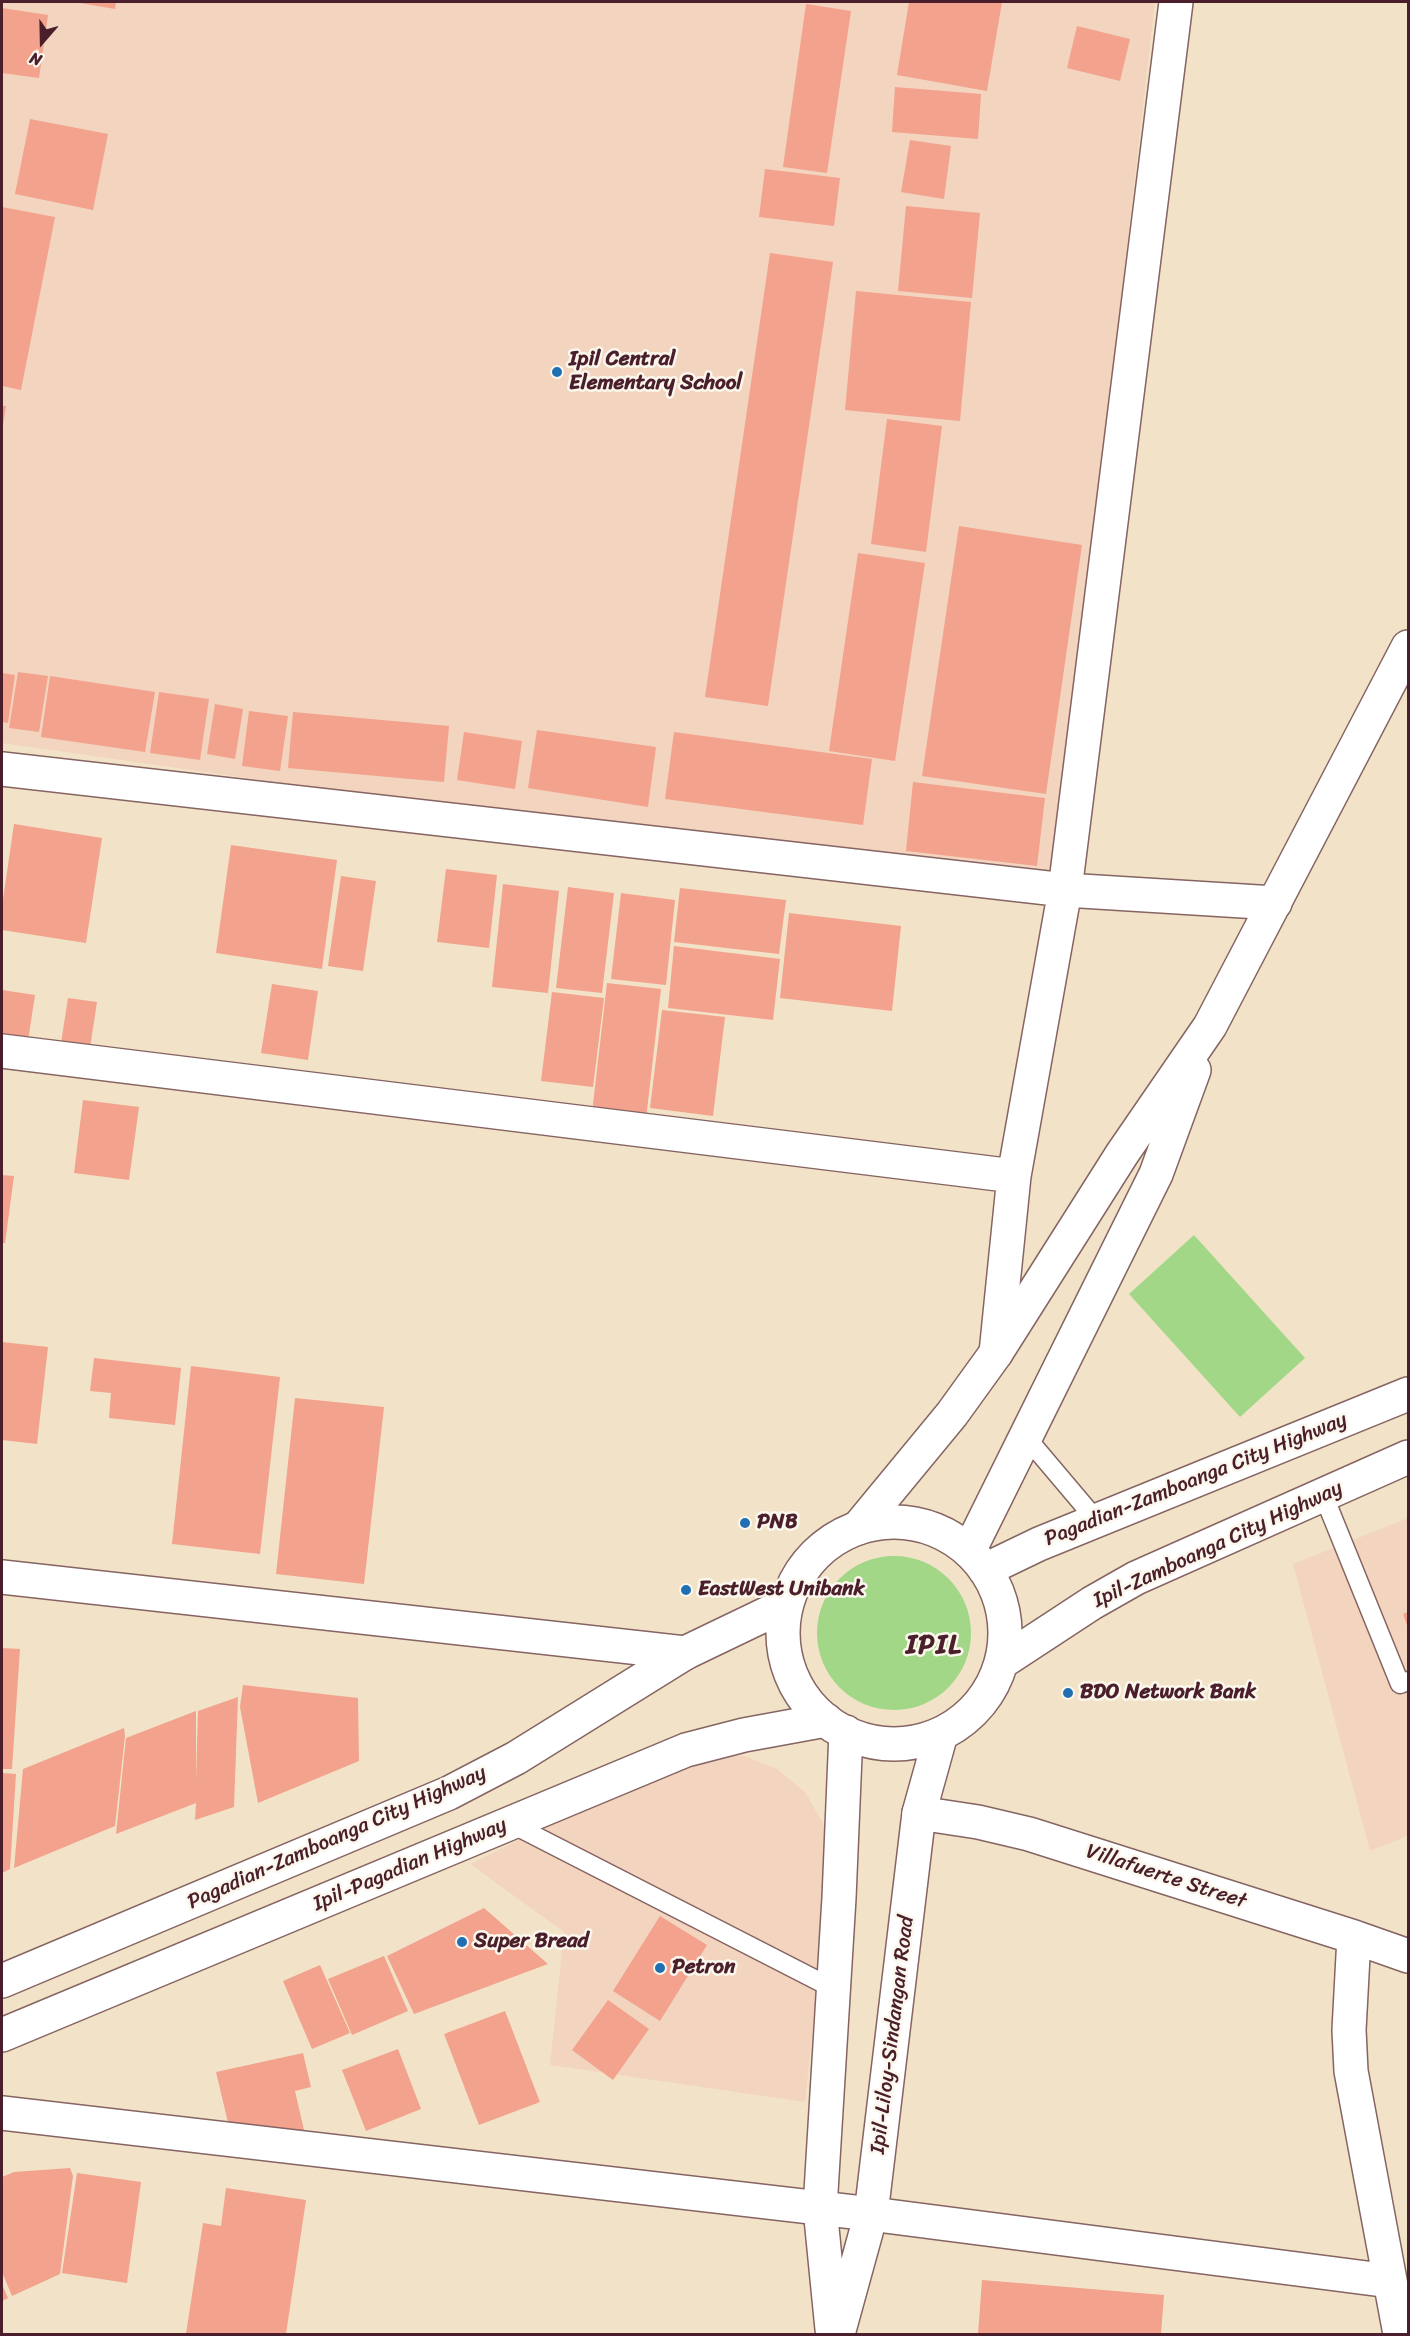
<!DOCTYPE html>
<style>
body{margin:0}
#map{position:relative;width:1410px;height:2336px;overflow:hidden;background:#f2e3c8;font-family:Sriracha,sans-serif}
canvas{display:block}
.frame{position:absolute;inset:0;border:3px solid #4a1f2b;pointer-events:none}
.north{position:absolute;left:12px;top:12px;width:60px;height:60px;-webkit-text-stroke:4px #fbf7ec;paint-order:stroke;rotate:200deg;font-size:16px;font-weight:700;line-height:24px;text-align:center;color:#4a1f2b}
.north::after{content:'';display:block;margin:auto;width:21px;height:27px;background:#4a1f2b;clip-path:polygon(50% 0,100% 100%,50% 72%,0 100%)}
</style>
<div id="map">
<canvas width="1410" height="2336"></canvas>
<div class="frame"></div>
<div class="north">N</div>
</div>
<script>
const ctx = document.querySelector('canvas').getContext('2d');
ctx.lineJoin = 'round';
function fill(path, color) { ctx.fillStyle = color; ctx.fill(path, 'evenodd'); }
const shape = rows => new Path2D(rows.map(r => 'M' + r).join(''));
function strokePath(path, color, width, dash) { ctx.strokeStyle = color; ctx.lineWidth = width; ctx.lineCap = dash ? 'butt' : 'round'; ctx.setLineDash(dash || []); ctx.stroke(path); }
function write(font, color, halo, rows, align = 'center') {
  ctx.font = font + ' Sriracha,sans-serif'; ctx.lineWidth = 5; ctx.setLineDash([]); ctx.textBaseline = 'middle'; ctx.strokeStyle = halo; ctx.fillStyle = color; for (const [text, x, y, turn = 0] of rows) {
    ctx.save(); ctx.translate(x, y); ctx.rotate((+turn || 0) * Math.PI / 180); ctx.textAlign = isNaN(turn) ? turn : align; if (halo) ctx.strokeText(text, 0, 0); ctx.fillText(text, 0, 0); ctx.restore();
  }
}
const built = shape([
 [2,2,1155,2,1055,872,330,790,2,743],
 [1408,1518,1408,1836,1370,1851,1293,1564],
 [708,1753,745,1756,777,1769,805,1792,823,1823,831,1858,805,2102,550,2065,564,1932,470,1864,674,1763]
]);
const green = shape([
 [1194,1235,1305,1358,1240,1417,1129,1294],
 '817 1633a77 77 0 1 1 154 0a77 77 0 1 1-154 0Z'
]);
const building = shape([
 [74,2,116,2,115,9],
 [909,2,1002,2,987,91,897,75],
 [806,4,851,11,827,173,783,167],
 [2,8,48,15,39,78,2,73],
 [1077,26,1130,39,1120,81,1067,68],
 [895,87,981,94,978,139,892,132],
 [30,119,108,134,93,210,15,194],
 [910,140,951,146,944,199,901,192],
 [765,169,840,178,834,226,759,217],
 [906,206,980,213,972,298,898,291],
 [2,207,55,217,21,390,2,386],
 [770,253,833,262,768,706,705,697],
 [856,291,971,302,960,421,845,410],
 [2,406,6,406,3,425,2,425],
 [887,419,942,426,926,552,871,544],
 [959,526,1082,545,1046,794,922,776],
 [858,553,925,563,895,761,829,751],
 [18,672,48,676,39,732,9,728],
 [2,673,15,675,8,723,2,722],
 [50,676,155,692,145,752,41,737],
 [159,692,209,699,200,760,150,753],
 [215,704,243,709,235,759,207,754],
 [249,711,288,716,280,771,242,766],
 [293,712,449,726,444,782,288,768],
 [537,730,656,747,648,807,528,788],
 [464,732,522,741,515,789,457,780],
 [674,732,872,759,863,825,665,799],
 [913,782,1045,798,1037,866,906,851],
 [14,824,102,838,86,943,2,930,2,906],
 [231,845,337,860,322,969,216,953],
 [446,869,497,875,489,948,437,942],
 [341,876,376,881,363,971,328,966],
 [503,884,559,891,548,993,492,987],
 [568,887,614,893,602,993,556,988],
 [680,888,786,900,779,954,674,942],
 [621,893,675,900,666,985,611,979],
 [789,913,901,926,892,1011,780,998],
 [674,946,780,959,773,1020,668,1008],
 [607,983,661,989,646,1119,592,1113],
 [272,984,318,991,308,1060,261,1053],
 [2,990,35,995,28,1041,2,1037],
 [552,992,604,998,593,1087,541,1081],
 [68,998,97,1002,90,1048,61,1043],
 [662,1010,725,1017,713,1116,650,1108],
 [83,1100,139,1107,129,1180,74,1173],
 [2,1175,14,1176,5,1243,2,1243],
 [2,1342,48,1347,37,1444,2,1440],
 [94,1358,181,1368,175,1425,109,1418,111,1393,90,1391],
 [191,1366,280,1377,260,1554,172,1544],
 [295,1398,384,1407,364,1584,276,1574],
 [1408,1612,1408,1628,1403,1614],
 [2,1648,20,1649,12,1769,2,1769],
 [243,1685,358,1698,359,1761,258,1803,240,1707],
 [238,1697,234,1807,195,1820,196,1803,116,1834,126,1738,196,1711,196,1781,198,1711],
 [124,1728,125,1736,115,1826,14,1868,23,1769],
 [2,1773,16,1774,10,1869,2,1873],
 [484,1908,548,1964,414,2014,387,1956],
 [660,1916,707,1945,660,2021,613,1991],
 [384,1956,408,2011,352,2035,328,1979],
 [320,1965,350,2033,312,2049,283,1981],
 [608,2000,649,2029,613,2080,572,2050],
 [505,2011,540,2102,479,2125,444,2034],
 [398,2049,421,2109,366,2131,342,2070],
 [303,2053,311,2087,295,2091,304,2130,265,2139,230,2131,216,2072],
 [70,2168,73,2176,60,2274,12,2296,2,2272,2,2177,14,2172],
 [77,2173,141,2182,127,2283,62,2273],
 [226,2188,306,2200,286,2334,186,2334,203,2223,221,2226],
 [982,2280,1164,2295,1161,2334,978,2334],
 [2,2284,8,2298,2,2301]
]);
const service = shape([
 [1026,1437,1097,1521],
 [1323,1494,1400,1684,1408,1681],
 [510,1823,834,1989]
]);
const minor = shape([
 [2,769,1065,890,1275,903],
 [2,1051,1014,1176],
 [996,1353,1014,1176,1065,890,1176,2],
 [2,1577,685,1653],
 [919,1813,978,1822,1029,1834,1354,1937,1408,1956],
 [1354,1937,1349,2030,1351,2071,1400,2334],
 [2,2113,871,2214,1390,2281]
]);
const tertiary = shape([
 [858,1528,952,1414,996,1353,1122,1154,1210,1026,1408,647],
 [969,1551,1156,1174,1194,1070]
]);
const primary = shape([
 '783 1633a111 111 0 1 1 222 0a111 111 0 1 1-222 0Z',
 [985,1570,1039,1544,1408,1394],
 [1002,1662,1092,1603,1136,1578,1408,1457],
 [2,1981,449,1793,516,1758,685,1653,787,1604],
 [2,2035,686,1750,744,1735,826,1720],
 [832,2329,820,2208,839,1898,846,1732],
 [838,2334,871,2214,919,1813,941,1734]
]);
const markers = [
 [557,372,6,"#1f6fb2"],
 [745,1523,6,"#1f6fb2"],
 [686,1590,6,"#1f6fb2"],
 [1068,1693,6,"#1f6fb2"],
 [462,1942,6,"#1f6fb2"],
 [660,1968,6,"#1f6fb2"]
];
const poiNames = [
 ["Ipil Central",569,360],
 ["Elementary School",569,384],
 ["PNB",757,1523],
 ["EastWest Unibank",698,1590],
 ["BDO Network Bank",1080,1693],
 ["Super Bread",474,1942],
 ["Petron",672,1968]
];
const streetNames = [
 ["Pagadian-Zamboanga City Highway",1196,1480,-22],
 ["Ipil-Zamboanga City Highway",1218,1545,-25],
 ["Pagadian-Zamboanga City Highway",337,1838,-24],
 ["Ipil-Pagadian Highway",410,1865,-23],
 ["Villafuerte Street",1166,1877,18],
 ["Ipil-Liloy-Sindangan Road",893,2035,-83]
];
const districtNames = [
 ["IPIL",934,1646]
];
fill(built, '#f3d4bf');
fill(green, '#a1d787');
fill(building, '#f2a28d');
strokePath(service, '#856462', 21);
strokePath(minor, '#856462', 36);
strokePath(tertiary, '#856462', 36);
strokePath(primary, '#856462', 36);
strokePath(service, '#fff', 18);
strokePath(minor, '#fff', 33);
strokePath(tertiary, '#fff', 33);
strokePath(primary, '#fff', 33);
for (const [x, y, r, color] of markers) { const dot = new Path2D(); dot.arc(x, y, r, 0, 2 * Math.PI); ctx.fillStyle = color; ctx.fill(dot); strokePath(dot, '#fbf7ec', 2); }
write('bold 21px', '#4a1f2b', '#fbf7ec', poiNames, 'left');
write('21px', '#4a1f2b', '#fbf7ec', streetNames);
ctx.letterSpacing = '1.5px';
write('bold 27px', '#4a1f2b', '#fbf7ec', districtNames);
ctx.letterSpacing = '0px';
</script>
